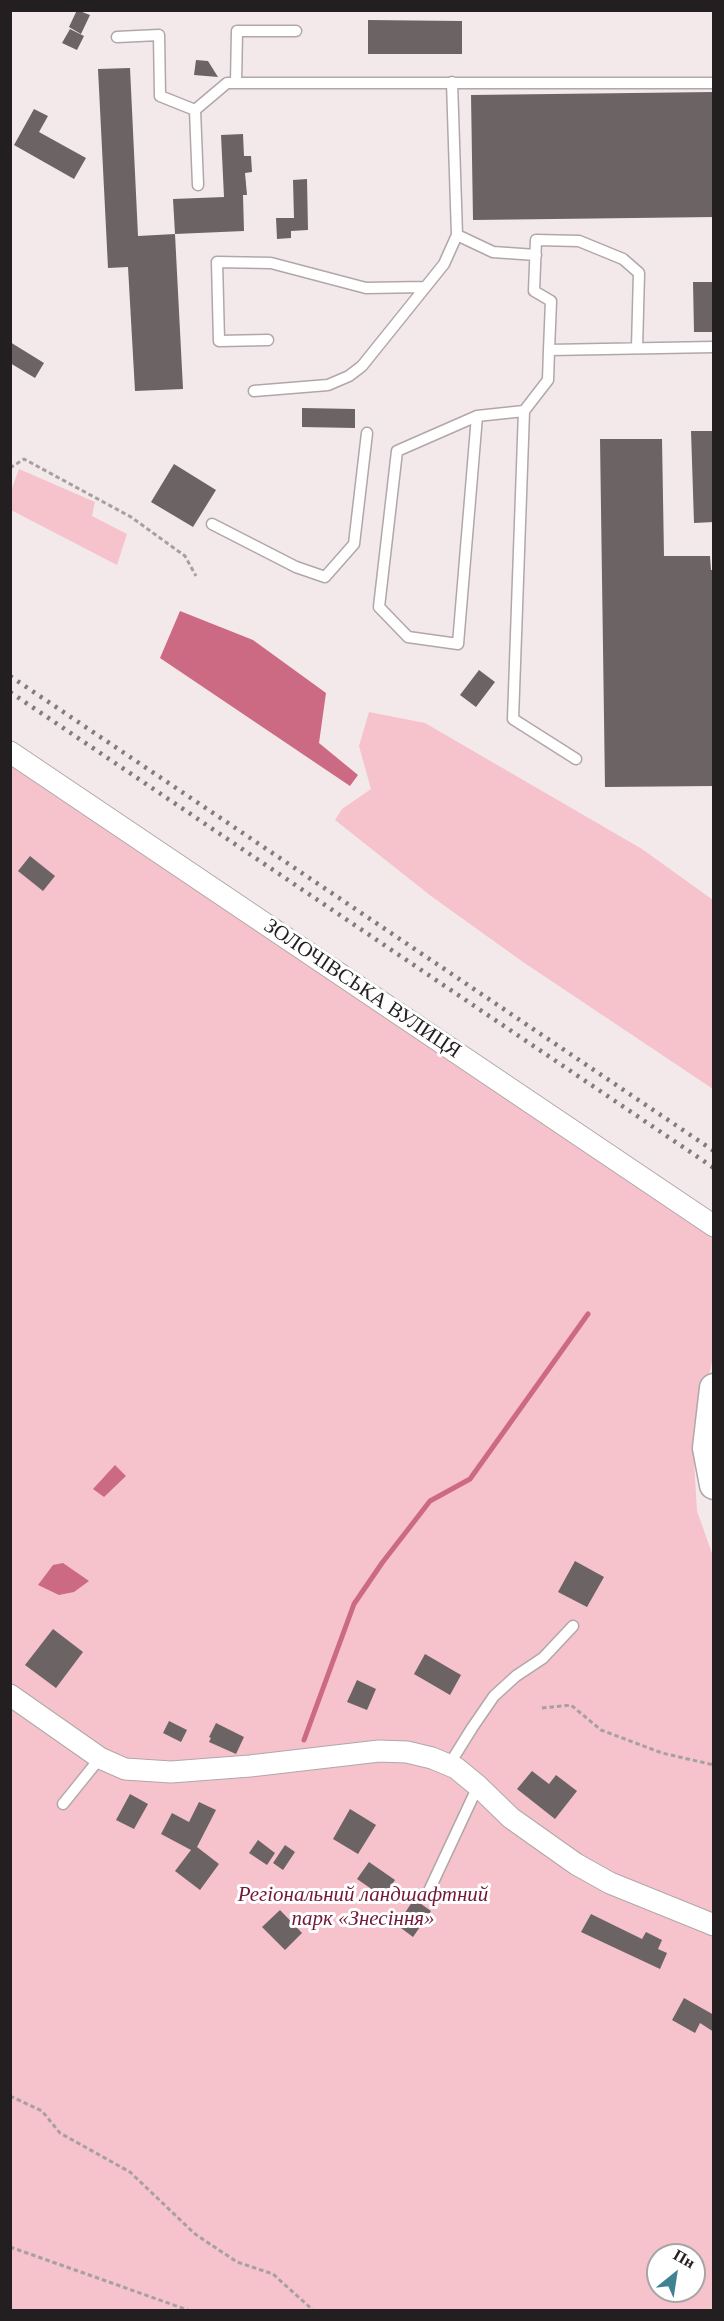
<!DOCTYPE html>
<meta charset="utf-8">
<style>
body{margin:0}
#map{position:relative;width:724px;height:2321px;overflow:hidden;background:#f3e9eb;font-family:Georgia,serif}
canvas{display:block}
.frame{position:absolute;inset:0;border:12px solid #231f20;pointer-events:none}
.north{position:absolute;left:646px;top:2243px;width:60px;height:60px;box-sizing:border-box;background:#fff;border:2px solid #a7a5a6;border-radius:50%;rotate:30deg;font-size:16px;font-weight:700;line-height:24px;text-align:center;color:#231f20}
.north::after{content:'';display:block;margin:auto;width:21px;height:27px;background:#3f8392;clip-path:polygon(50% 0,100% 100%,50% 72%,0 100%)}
</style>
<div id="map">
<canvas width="724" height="2321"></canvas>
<div class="frame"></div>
<div class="north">Пн</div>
</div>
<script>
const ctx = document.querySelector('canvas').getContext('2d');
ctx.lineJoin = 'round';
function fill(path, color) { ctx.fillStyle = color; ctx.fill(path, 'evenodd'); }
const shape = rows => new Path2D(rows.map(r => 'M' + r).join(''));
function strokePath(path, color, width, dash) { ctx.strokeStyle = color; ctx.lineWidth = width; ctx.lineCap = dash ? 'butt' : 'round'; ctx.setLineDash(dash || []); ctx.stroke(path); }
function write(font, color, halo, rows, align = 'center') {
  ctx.font = font + ' Georgia,serif'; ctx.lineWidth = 6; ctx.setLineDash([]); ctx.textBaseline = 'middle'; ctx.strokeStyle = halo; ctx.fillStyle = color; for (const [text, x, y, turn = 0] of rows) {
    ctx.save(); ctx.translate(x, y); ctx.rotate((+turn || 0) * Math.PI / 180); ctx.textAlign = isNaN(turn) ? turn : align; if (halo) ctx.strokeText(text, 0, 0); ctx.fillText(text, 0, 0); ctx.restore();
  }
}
const green = shape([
 [19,469,95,502,92,516,127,534,117,565,11,510,11,491],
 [369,712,425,723,642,849,713,900,713,1089,523,962,431,896,335,820,342,809,371,789,359,746],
 [10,762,713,1230,713,1358,697,1424,694,1461,697,1511,714,1559,713,2310,11,2310],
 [658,2255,694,2255,694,2291,658,2291]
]);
const water = shape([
 [180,611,253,640,326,693,319,743,358,775,350,786,160,658],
 [115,1465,126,1476,104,1497,93,1489],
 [63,1563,89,1581,74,1592,59,1595,38,1585,53,1565]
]);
const stream = shape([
 [304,1740,354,1604,382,1563,430,1501,470,1479,588,1314]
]);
const building = shape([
 [77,10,90,15,81,34,69,27],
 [368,20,462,21,462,54,368,54],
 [70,29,84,36,77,50,62,43],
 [196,60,208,61,218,77,194,75],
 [130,68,138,236,175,234,183,389,135,391,128,267,108,268,98,69],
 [714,92,714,217,473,220,471,95],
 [34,109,48,116,39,132,86,158,74,179,14,145],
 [243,134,244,156,251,156,252,172,245,173,247,195,243,195,244,231,175,234,173,199,224,197,221,135],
 [307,179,308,230,291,231,291,238,277,239,276,218,294,218,293,180],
 [693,282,714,282,714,332,694,332],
 [10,342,44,363,35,378,10,363],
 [302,408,355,409,355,428,302,427],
 [691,431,714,431,714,522,694,523],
 [600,439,662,439,664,556,710,556,711,570,714,570,714,633,712,633,714,786,605,787],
 [174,464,216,490,193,527,151,502],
 [479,670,495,682,476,707,460,695],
 [30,856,55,876,43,891,18,871],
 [575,1561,604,1577,587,1607,558,1592],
 [53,1629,83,1652,56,1688,25,1665],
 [425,1654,461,1675,450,1695,414,1674],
 [357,1680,376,1689,367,1710,347,1702],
 [169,1721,187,1730,181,1742,163,1733],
 [216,1723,244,1737,236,1754,209,1742,211,1738,209,1737],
 [532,1771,549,1784,556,1775,577,1791,555,1819,517,1789],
 [130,1794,148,1804,134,1829,116,1820],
 [199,1802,216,1810,197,1847,219,1864,200,1890,175,1871,191,1850,161,1834,172,1813,189,1822],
 [350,1809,376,1825,358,1854,333,1839],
 [258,1840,275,1853,267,1865,249,1853],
 [285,1845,295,1852,283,1870,273,1863],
 [369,1862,395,1880,383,1897,357,1879],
 [414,1899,431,1911,413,1937,397,1925],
 [280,1910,302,1933,285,1950,262,1927],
 [591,1914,642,1939,646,1932,662,1940,658,1949,667,1953,660,1969,581,1932],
 [684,1998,714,2015,714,2032,700,2023,695,2033,672,2020]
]);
const path = shape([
 [10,468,24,459,131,517,185,556,196,576],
 [542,1708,571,1705,601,1730,662,1753,714,1765],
 [10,2096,42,2111,60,2133,130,2172,195,2234,237,2262,273,2274,313,2310],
 [10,2247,188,2310]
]);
const lane = shape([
 [117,37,159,35,160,96,195,110],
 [236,83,237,31,296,31],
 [198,185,195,110,227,83,714,83],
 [457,235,493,252,536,255],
 [268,340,219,341,217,262,271,263,366,288,425,287],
 [549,350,551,301,534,291,536,240,579,241,623,259,639,273,637,348],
 [254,391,328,385,349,376,362,366,444,264,457,235,452,82],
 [524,411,513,719,576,759],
 [477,416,397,451,379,607,408,637,458,644,477,416,524,411,548,380,549,350,714,347],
 [212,524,296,567,325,577,354,544,367,433],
 [449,1765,472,1728,494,1696,516,1676,543,1658,573,1626],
 [63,1804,100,1758],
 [428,1893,478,1786]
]);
const street = shape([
 [10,752,714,1226],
 [10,1695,100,1758,125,1769,171,1772,250,1766,379,1751,407,1752,432,1758,456,1768,478,1786,511,1818,576,1864,610,1883,714,1925]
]);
const secondary = shape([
 [714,1388,707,1448,714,1485]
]);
const rail = shape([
 [10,676,714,1151],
 [10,692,714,1168]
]);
const streetNames = [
 ["ЗОЛОЧІВСЬКА ВУЛИЦЯ",362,989,34]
];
const parkNames = [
 ["Регіональний ландшафтний",363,1895],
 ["парк «Знесіння»",363,1919]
];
fill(green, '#f6c2cc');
fill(water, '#cd6a83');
strokePath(stream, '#cd6a83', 5);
fill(building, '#6b6364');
strokePath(lane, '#b1a7a9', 13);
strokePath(street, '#b1a7a9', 23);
strokePath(secondary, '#b1a7a9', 31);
strokePath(path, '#a7a0a1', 3, [4.5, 3]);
strokePath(lane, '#fff', 10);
strokePath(street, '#fff', 21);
strokePath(secondary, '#fff', 28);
strokePath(rail, '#827c7d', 4.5, [3, 6]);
write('21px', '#231f20', '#fff', streetNames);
write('italic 21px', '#731838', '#fff', parkNames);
</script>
